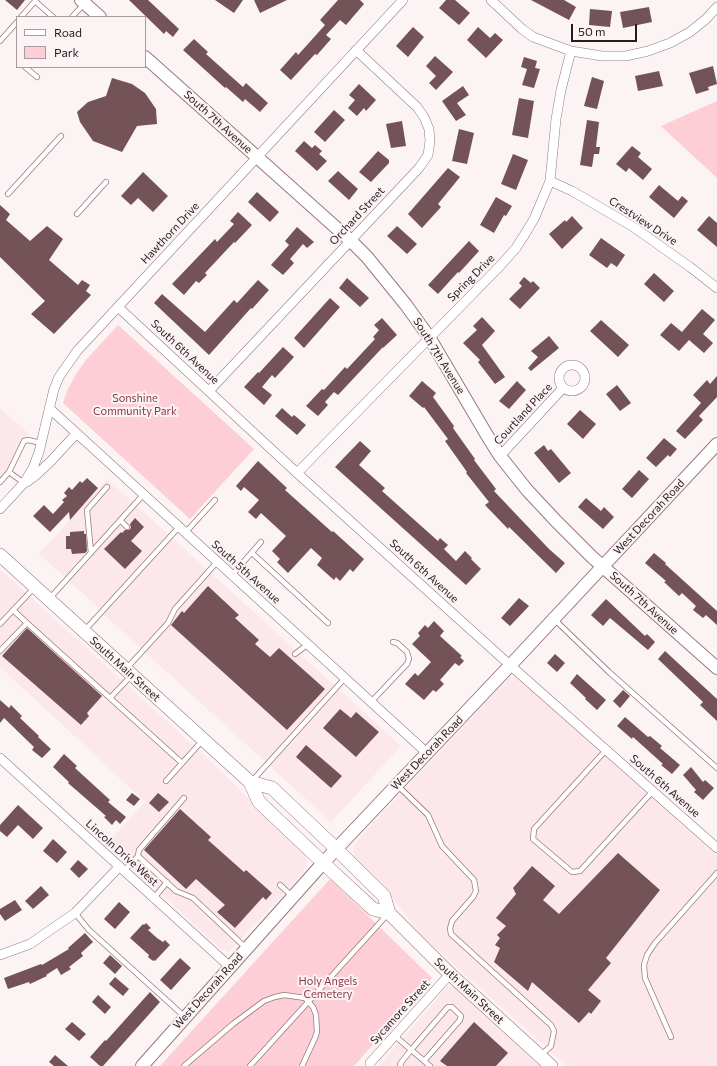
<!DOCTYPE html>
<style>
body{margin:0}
#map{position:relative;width:717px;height:1066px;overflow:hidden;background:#fbf3f4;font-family:Commissioner,sans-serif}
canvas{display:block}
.legend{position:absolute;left:16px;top:16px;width:130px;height:52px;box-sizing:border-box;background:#fbf3f4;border:1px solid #a69c9e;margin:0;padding:5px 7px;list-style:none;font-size:12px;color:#27191c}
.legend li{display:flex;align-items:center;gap:8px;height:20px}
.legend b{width:20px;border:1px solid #a69c9e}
.scale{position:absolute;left:571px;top:24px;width:66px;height:18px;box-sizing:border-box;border:2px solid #27191c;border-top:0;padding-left:5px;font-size:12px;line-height:14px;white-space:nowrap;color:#27191c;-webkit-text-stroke:3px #fbf3f4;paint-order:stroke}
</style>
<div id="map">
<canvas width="717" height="1066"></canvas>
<ul class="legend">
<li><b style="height:5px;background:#fff"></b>Road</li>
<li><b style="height:11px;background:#fdced5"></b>Park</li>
</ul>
<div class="scale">50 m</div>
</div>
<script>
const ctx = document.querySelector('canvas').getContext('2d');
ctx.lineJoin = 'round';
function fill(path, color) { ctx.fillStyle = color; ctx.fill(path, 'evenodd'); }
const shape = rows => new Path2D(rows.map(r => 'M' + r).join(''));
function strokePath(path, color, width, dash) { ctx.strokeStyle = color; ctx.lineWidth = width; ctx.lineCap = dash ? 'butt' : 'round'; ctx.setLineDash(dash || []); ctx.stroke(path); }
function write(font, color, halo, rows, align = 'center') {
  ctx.font = font + ' Commissioner,sans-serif'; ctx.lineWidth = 4; ctx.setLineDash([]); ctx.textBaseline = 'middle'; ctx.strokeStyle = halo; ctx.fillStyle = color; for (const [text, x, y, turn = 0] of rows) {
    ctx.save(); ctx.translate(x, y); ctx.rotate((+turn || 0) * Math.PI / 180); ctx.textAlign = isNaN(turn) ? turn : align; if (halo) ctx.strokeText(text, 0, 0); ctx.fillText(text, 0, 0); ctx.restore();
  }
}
const built = shape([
 [0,408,28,433,13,471,0,485],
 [107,479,168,534,100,609,39,554],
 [169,535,401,746,331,822,99,610],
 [0,569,206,757,301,849,305,855,307,859,306,865,303,873,230,951,227,952,220,948,107,844,145,802,95,755,0,667],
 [510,677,513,677,520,680,717,856,717,1066,567,1066,421,935,393,899,355,859,354,854,354,846,360,837],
 [448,986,454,987,462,993,543,1066,379,1066]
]);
const green = shape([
 [717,101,717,178,661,126],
 [118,325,254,449,190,519,63,403,67,391,76,374,86,360],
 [330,879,432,978,354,1066,160,1066]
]);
const building = shape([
 [5,0,25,0,17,10],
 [129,0,148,0,179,29,173,37,166,31,164,34],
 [215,0,243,0,234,13],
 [254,0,287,0,260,13],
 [338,0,360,0,364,4,346,25,340,20,326,35,331,39,317,55,315,54,291,80,280,70,296,52,298,55,325,25,320,20],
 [446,0,455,0,470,13,459,25,439,8],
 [531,0,564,0,576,7,569,20],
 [649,7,652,22,623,28,620,12],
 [590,9,612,11,610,27,589,25],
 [413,27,424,37,408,57,396,46],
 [478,27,490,38,495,33,503,40,486,58,467,40],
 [194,39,208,52,206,54,243,87,246,83,268,103,260,112,245,99,243,102,226,87,225,88,183,50],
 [435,56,453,72,436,90,429,83,436,76,426,66],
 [524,57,537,61,535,68,540,69,534,88,522,85,527,69,521,67],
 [713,66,717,84,708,87,709,90,696,94,689,73],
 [659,71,663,86,638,91,635,76],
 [592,77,604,81,597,109,584,106],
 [112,78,132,84,145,93,156,109,157,124,137,126,122,152,93,141,80,122,77,112,88,102,106,96],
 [359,84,376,100,366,111,364,108,357,116,348,108,355,100,349,95],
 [463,86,469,95,457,103,466,115,456,121,442,101],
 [519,98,534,101,528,138,512,135],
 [334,110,345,120,325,142,314,132],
 [587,120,599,122,596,147,600,147,599,154,594,154,592,167,580,165],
 [402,121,406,146,391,148,386,124],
 [459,129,474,133,467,164,452,161],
 [304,141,312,148,315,145,322,151,319,154,327,161,317,171,295,151],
 [632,146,641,153,638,157,652,169,643,180,629,168,626,172,616,164],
 [378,151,389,160,389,163,371,182,359,172],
 [513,154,528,160,516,190,501,184],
 [448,168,460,177,438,204,441,207,422,228,408,214],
 [338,171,358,189,349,200,328,181],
 [143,172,168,196,153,212,138,198,131,205,121,196],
 [659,185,678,201,682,196,688,201,674,218,649,197],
 [257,192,279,212,270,222,248,202],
 [496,197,512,206,506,216,504,215,494,233,480,225],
 [0,205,10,214,6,220,30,241,47,226,63,239,49,260,78,285,82,280,90,285,86,291,91,295,54,334,31,314,45,301,0,257],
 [238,212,252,225,235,243,234,242,205,273,207,275,199,283,196,281,184,295,172,284,215,239,217,242,234,224,230,221],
 [572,216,583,228,562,249,549,234,565,220,566,222],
 [709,216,717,223,717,247,697,230],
 [397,226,417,244,407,254,387,236],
 [297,227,314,242,307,248,303,244,290,259,294,263,283,275,271,265,289,245,285,241],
 [601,238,625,255,617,267,611,263,607,268,589,255],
 [469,241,479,251,459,273,458,272,438,294,428,285],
 [654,273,674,291,664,302,644,284],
 [524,277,531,283,533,281,540,288,520,309,509,299,522,286,519,283],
 [347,278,369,298,360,307,339,288],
 [258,280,269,290,252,309,251,308,209,355,154,303,162,294,205,332,234,300,237,303],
 [330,298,340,307,304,348,294,338],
 [702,309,715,320,703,334,713,343,704,353,689,340,679,351,660,335,671,323,682,332],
 [482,317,495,331,482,345,505,377,495,384,478,362,480,360,463,343,477,330,473,326],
 [382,318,397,335,383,348,383,347,338,395,334,392,325,402,328,405,318,416,306,406,322,389,324,390,345,367,347,369,375,339,373,337,379,330,374,325],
 [601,320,629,345,618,357,590,331],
 [549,336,559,348,531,371,528,368,538,357,531,351],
 [283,347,294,357,275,378,272,375,262,387,272,395,264,405,244,387,258,372,259,373],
 [717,376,717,397,699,416,703,420,685,439,676,431,701,403,693,395,707,380,710,384],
 [422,381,436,393,433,397,454,426,453,428,475,459,474,460,496,489,494,491,549,549,565,563,556,573,509,527,508,529,485,505,489,502,466,473,467,472,445,441,448,439,424,407,423,408,409,396],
 [517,381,526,390,509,409,499,401],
 [617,385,631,403,620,411,606,394],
 [282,408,292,417,294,415,306,425,297,435,275,416],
 [580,410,596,424,583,439,567,424],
 [664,438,677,449,670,457,668,455,656,467,646,458],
 [360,441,371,451,359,465,385,488,382,491,438,541,440,538,448,545,444,549,456,561,465,551,472,558,471,559,481,569,466,585,335,467],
 [544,445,548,451,551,449,571,473,559,483,534,453],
 [258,461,287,488,285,490,332,532,333,531,364,559,353,572,350,569,340,581,336,577,334,580,317,565,322,558,311,548,288,573,277,562,280,559,272,551,286,536,261,513,256,519,248,512,259,500,244,487,241,491,236,486],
 [639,470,649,479,632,498,622,489],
 [87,478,98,488,70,520,69,512,50,532,33,516,44,505,53,514,64,502,62,500,67,496,64,493,69,487,72,490,80,481,82,483],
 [586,498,601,511,604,507,614,517,603,529,578,507],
 [135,518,144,527,131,541,142,551,125,569,104,549,121,532,122,533,125,530,129,530,131,528,130,524],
 [84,531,84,534,86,534,87,551,85,553,72,554,71,549,66,549,66,536,70,536,70,532],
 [654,553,666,563,665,564,717,611,717,625,706,615,703,618,693,610,696,606,682,593,679,596,664,582,666,581,645,563],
 [208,586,239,615,235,618,259,640,255,644,270,657,279,648,325,689,287,730,171,625,182,611,184,613],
 [519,598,529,606,510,626,501,618],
 [606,599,645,636,647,634,655,642,648,650,610,618,603,626,591,615],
 [434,621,444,631,440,636,462,656,460,657,464,661,459,666,455,663,440,680,444,684,436,692,433,690,424,700,405,684,415,673,418,676,431,662,412,644,420,636,418,633,425,625,428,628],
 [27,628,102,696,87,713,89,716,81,725,2,656],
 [665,651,717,699,717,721,700,705,703,702,658,659],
 [555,654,565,663,557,672,547,663],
 [577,674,606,700,597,710,585,699,586,698,570,683],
 [623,690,630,696,620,708,613,701],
 [0,700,9,708,11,705,22,716,20,718,39,736,38,737,51,749,42,758,32,750,34,747,4,718,0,723],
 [340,709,351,718,356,712,379,732,356,757,323,728],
 [625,717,648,737,650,736,662,746,660,748,680,765,672,774,661,765,663,764,633,737,632,739,617,726],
 [306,745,342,776,331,788,296,757],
 [64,754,77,766,75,768,110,800,108,802,126,817,120,824,116,820,112,825,104,817,106,816,68,783,69,782,53,767],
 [691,767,703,782,705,780,714,788,703,800,694,792,696,790,683,775],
 [132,793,140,799,134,806,126,800],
 [158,793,169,802,159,812,149,803],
 [18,805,43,828,33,839,18,825,7,837,0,831,0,825],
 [180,809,211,837,208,840,244,872,246,870,272,893,266,900,263,897,235,928,217,912,225,905,196,879,186,889,144,850],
 [53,839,67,852,57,863,43,851],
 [618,853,660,890,606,958,611,963,588,990,601,1001,591,1014,589,1012,579,1023,532,982,528,991,494,962,500,948,495,945,500,938,497,935,506,926,496,918,516,894,513,888,532,866,555,886,543,900,559,914],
 [78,860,88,869,79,878,70,869],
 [41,886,49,895,33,909,25,901],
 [15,900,22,910,5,921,0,914,0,909],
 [119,902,130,912,115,929,104,919],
 [146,923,151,928,148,930,157,938,163,942,165,940,170,945,155,961,154,960,153,961,148,957,149,955,130,938,143,924,144,925],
 [85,933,93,942,81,953,83,956,69,967,71,969,61,975,57,968,46,975,47,976,30,984,29,982,8,989,4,978,41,964,42,965,69,949,68,948],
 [110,955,122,966,115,974,103,963],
 [180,958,191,968,171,990,160,980],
 [115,977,129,989,123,996,109,984],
 [150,992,160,1002,103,1066,100,1066,90,1057,105,1040,106,1041],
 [98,995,111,1007,105,1014,92,1002],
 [72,1022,86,1034,79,1041,65,1029],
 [474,1022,508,1053,496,1066,447,1066,440,1061],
 [55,1055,68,1066,54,1066,49,1062]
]);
const service = shape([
 [35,1,53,17],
 [21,17,36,0],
 [72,17,84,4],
 [0,41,17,22],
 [25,67,37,77],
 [8,194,61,136],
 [77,214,106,182],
 [9,472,24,483],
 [0,482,9,472,24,441,28,440,41,443],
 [120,520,127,527],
 [185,533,215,500],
 [91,553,87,510,107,487],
 [252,553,328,623],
 [232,575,261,542],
 [50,598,143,495],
 [554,619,609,672,717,768],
 [27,623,182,763],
 [0,624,34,588],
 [85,630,179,527],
 [0,651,27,623,13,610],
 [295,654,308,644],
 [127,668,168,623,175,609,217,562],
 [110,698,131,676],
 [371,702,407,664,409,659,407,652,397,643,393,642],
 [606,750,534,829,533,839,572,872,580,871,653,791],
 [166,781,202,741],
 [252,781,345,678],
 [398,786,428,815,442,846,474,880,476,891,473,897,452,921,450,929,451,934,551,1025,554,1031,551,1046,541,1055],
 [184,798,139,850,138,856,176,891,193,898,246,948],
 [124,871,138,856],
 [280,885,292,896],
 [154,898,167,882],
 [75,913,89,930,185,1017],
 [395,1036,430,1066],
 [671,1037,645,978,644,965,647,955,655,943,717,873],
 [184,1066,233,1024,264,1001,275,997,284,995,305,998,313,1007,316,1015,317,1032,315,1038,302,1066],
 [250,1066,387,915],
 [401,1066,400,1064,411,1050,448,1007,452,1007,461,1016,460,1020,424,1061]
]);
const minor = shape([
 [491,0,522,29,533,37,571,51,602,56,626,56,648,51,670,43,690,32,706,19,717,7],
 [550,181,572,191,632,226,690,267,717,288],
 [118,307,297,473,511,666,717,848],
 '559 378a13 13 0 1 1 26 0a13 13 0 1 1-26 0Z',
 [209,391,419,168,428,155,430,141,429,129,424,117,417,107,356,50],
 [49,408,427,753],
 [500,456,563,388],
 [297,473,500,266,516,248,525,234,534,219,550,181,556,119,561,90,571,51],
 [27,482,35,476,50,462,76,434],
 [0,509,24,483,33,468,39,452,54,389,59,377,77,351,403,0],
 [0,758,229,966],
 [0,955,30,944,75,913,119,867],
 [370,1066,370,1063,450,974]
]);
const tertiary = shape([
 [81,0,100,17],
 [145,57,351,241,367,257,406,305,429,337,488,437,500,456,527,490,556,521,592,557,717,668],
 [142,1066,323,863,519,656,717,444]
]);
const secondary = shape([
 [0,555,250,782,259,802,334,873,373,909,389,913,450,974,551,1066],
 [250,782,272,788,327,840,384,896,389,913]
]);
const streetNames = [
 ["South 7th Avenue",218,122,42],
 ["Orchard Street",357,216,-47],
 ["Crestview Drive",643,221,33],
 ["Hawthorn Drive",170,233,-47],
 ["Spring Drive",471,278,-45],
 ["South 6th Avenue",185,352,43],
 ["South 7th Avenue",439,356,58],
 ["Courtland Place",523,414,-47],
 ["West Decorah Road",649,517,-47],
 ["South 6th Avenue",424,571,42],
 ["South 5th Avenue",246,572,42],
 ["South 7th Avenue",644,603,42],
 ["South Main Street",125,669,42],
 ["West Decorah Road",427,753,-46],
 ["South 6th Avenue",665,786,41],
 ["Lincoln Drive West",122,853,42],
 ["West Decorah Road",208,991,-48],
 ["South Main Street",469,991,43],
 ["Sycamore Street",400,1012,-48]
];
const parkNames = [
 ["Sonshine",135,398],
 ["Community Park",135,411],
 ["Holy Angels",328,981],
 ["Cemetery",328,994]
];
fill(built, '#fce8eb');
fill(green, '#fdced5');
fill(building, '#735258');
strokePath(service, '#9a777c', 6);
strokePath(minor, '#9a777c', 10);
strokePath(tertiary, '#9a777c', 14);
strokePath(secondary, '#9a777c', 14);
strokePath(service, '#fff', 4.5);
strokePath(minor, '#fff', 9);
strokePath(tertiary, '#fff', 12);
strokePath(secondary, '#fff', 13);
write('11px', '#27191c', '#fbf3f4', streetNames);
write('11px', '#8d354b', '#fbf3f4', parkNames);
</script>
